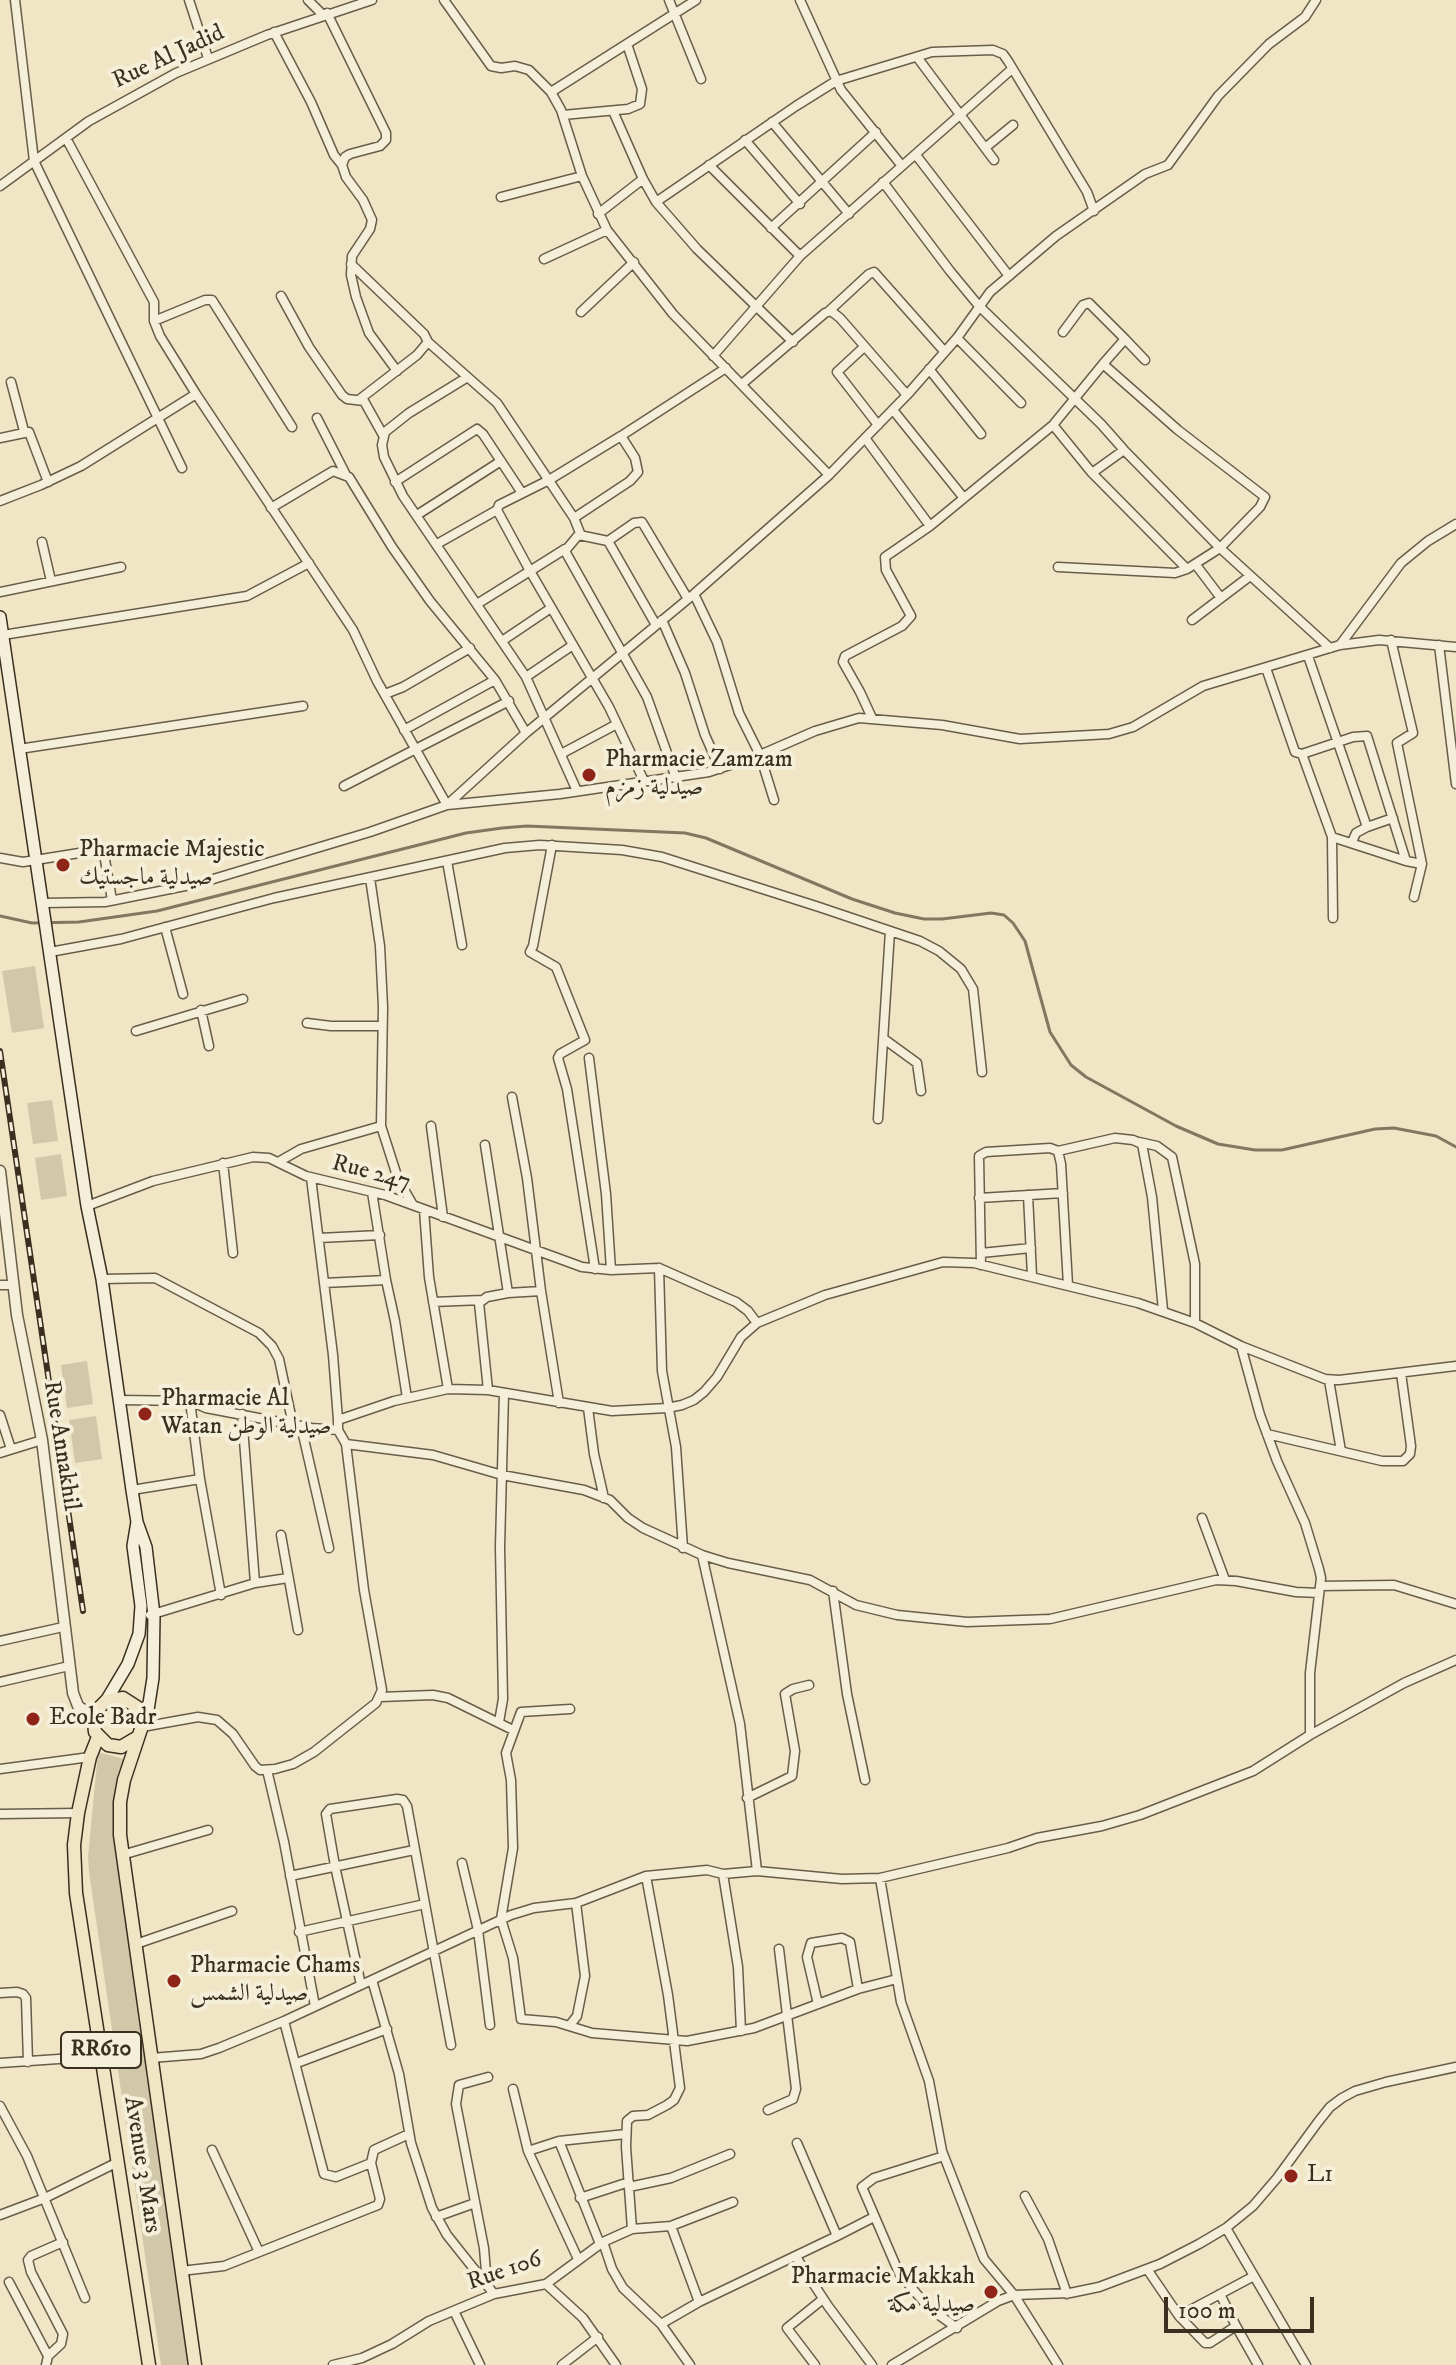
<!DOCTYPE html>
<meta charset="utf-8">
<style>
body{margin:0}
#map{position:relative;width:1456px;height:2365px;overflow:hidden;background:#f0e6c5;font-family:"IM FELL DW Pica",serif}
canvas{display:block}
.scale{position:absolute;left:1164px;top:2297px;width:150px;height:36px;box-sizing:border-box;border:4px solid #3b2f20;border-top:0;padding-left:10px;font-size:24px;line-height:28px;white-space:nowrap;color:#3b2f20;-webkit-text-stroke:6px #f5efd9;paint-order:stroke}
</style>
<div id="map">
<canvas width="1456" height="2365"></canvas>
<div class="scale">100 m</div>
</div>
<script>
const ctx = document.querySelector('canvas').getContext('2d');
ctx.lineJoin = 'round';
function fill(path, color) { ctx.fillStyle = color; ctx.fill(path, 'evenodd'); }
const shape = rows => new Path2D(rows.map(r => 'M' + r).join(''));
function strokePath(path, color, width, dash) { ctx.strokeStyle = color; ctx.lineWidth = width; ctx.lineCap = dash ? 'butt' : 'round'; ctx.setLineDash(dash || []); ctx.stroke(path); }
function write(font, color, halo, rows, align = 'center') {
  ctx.font = font + ' "IM FELL DW Pica",Amiri,serif'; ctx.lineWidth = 8; ctx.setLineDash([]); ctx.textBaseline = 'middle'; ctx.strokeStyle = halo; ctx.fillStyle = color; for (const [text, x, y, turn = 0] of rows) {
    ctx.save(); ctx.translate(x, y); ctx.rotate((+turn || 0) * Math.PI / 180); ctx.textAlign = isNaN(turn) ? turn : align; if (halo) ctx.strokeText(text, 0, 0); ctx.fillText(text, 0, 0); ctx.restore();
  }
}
const green = shape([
 [35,966,44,1028,12,1033,2,971],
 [52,1100,58,1141,33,1144,27,1103],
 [61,1154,67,1196,41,1200,35,1158],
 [87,1361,93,1404,67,1408,61,1365],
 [96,1416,102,1459,75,1463,69,1420],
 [98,1752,124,1759,116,1797,191,2365,161,2365,89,1872,88,1857]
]);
const stream = shape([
 [0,916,32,923,79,922,157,911,466,833,502,828,527,826,685,833,706,838,852,899,895,913,924,919,942,919,991,913,1004,915,1013,923,1025,941,1050,1032,1071,1065,1086,1077,1176,1126,1218,1144,1255,1150,1282,1150,1375,1129,1394,1128,1436,1136,1456,1147]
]);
const minor = shape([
 [15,0,34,161,182,468],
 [189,0,208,58],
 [308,0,323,15],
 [444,0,491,66,501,68,515,66,529,70,551,92,561,110,582,176,607,230,673,314,829,475],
 [669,0,701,79],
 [800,0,841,90,902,166],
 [327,13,386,133,386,140,380,146,350,154,345,157,342,165,346,177,363,200,372,220,370,229,352,256,351,275,356,297,369,333,397,371],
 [274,32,311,102,334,155,342,165],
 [917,57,994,160],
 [551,92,696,0],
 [613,111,643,179,656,202,697,249,793,342],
 [563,115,628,109,640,104,642,89,627,44],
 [772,122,849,214],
 [66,138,154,302,154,321,160,336,196,394,353,630,377,681,447,805,560,794,709,772,760,755,815,731,859,718,942,725,1020,739,1109,734,1133,727,1203,686,1340,645,1379,640,1456,647],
 [745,140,800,204],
 [985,148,1013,125],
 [916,155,1009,276],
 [709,165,800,256],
 [883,182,950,271,979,306,1101,424,1124,450,1220,548,1330,648],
 [0,186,89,121,176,73,267,35,372,0],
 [501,197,582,176],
 [656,202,796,106,836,81,932,52,993,50,1003,54,1008,61,1087,192,1094,211],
 [598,214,643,179],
 [771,228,876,132],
 [544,259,607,230],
 [351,264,424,334,428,342,417,355,360,399],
 [281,296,309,347,342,395,347,399,364,401,383,435],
 [829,311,869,274,874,272,944,351],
 [581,312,634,262],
 [154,321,205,300,212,300,292,427],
 [1063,332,1083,305,1089,303,1125,339],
 [957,338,1021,403],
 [428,342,497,403,574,518,580,533,565,551,647,697,676,778],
 [864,347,837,372,878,425],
 [713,356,800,256,1012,69],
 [1103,364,1125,339,1145,360],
 [929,369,981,434],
 [466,378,409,413,385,432,382,445,384,457,403,496,526,677,577,791],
 [11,382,24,431],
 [742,384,825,313,831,311,840,318,907,395],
 [893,410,963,497],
 [317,418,345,473],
 [1053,425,1092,473,1187,569],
 [0,438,29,432,48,482],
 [865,438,930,526],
 [1092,473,1124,450],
 [395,482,477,429,483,434,522,493],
 [0,501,41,485,81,466,196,394],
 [271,508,333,471,349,477,392,547,430,601,495,680,526,733],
 [417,515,501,461],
 [574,518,630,481,638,472,635,458,621,436,726,368],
 [579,535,608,541,634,523,642,522,688,599],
 [608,541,656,625],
 [42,542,51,581],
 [437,544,497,510,499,505,549,480,621,436],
 [565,549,530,571,609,707,644,781],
 [1196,565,1221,598],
 [0,592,121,567],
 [694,594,717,642,739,713,760,755,774,800],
 [477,604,530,571,497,510],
 [662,620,685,673,705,735,720,769],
 [1192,620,1250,576],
 [3,635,247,596,309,563],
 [1391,640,1413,733,1397,743,1422,864,1414,897],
 [502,641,551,608],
 [1340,645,1401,563,1428,541,1456,524],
 [1439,645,1456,784],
 [1308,656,1367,827,1393,818],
 [1266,668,1295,752,1302,754],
 [526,677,573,645],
 [385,694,403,687,470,648],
 [872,718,860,692,843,662,845,656,902,626,911,616,886,570,885,557,930,526,1053,425,1103,364,1178,430,1265,497,1260,507,1220,548,1187,569,1175,573,1058,567],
 [404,730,495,680],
 [19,749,303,706],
 [561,754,617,724],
 [344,786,509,701],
 [1332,837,1406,861],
 [1352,842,1356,833,1367,827],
 [552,845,533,946,530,952,556,967,585,1040,560,1054,558,1058,567,1089,595,1269],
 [0,858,23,862,98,850,104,854,112,900],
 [447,861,462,945],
 [370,878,380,946,383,1007,381,1126,398,1179,413,1205],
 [43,903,105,902,200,883,370,832,447,805,526,733,694,594,829,475,907,395,957,338,990,292,1056,236,1145,174,1168,165,1218,96,1269,44,1305,17,1316,0],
 [1333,918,1332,837,1302,754,1353,737,1367,736,1406,861,1422,864],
 [165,927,183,994],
 [50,952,121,939,274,898,505,848,540,845,622,850,662,857,819,907,920,941,939,951,961,969,973,989,982,1072],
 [201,1010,209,1046],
 [307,1023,331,1026,382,1026],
 [136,1031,243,999],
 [884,1039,917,1063,921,1091],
 [589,1058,606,1194,611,1270],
 [512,1097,527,1178,541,1291,559,1403],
 [878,1119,890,931],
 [431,1126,443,1217],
 [1139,1142,1157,1146,1172,1157,1195,1264,1195,1323],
 [485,1145,508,1293],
 [1058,1151,1115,1138,1133,1140,1142,1144,1152,1197,1163,1310],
 [280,1161,301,1149,381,1126],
 [223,1163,233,1253],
 [311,1178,333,1355,338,1420],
 [1028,1195,1032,1276],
 [979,1198,1063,1193],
 [87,1206,153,1181,253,1157,269,1158,306,1176,385,1195,582,1267,611,1270,659,1268,662,1371,676,1447,683,1548],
 [424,1210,429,1277,448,1389],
 [319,1238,380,1235],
 [981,1253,1031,1248],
 [981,1265,979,1156,986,1152,1050,1148,1058,1151,1061,1164,1068,1285],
 [659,1268,736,1302,748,1311,757,1323],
 [102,1279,155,1278,259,1333,272,1346,279,1359,293,1425],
 [386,1280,395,1321,407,1398],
 [324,1283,386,1280,372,1192],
 [0,1285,13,1285],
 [433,1302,482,1300],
 [1241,1346,1260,1415,1277,1461,1305,1523,1319,1569,1321,1578,1310,1673,1310,1735],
 [1329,1380,1341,1451],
 [488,1390,479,1303,487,1297,508,1293,541,1291],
 [120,1400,190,1401,206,1408,311,1428,338,1430,346,1444,433,1455,502,1475,584,1490,610,1500,628,1518,643,1528,702,1555,728,1563,810,1580,856,1605,897,1615,967,1622,1050,1619,1216,1580,1236,1581,1296,1592,1319,1593],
 [190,1401,200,1479,221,1595],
 [588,1408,594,1454,604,1498],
 [242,1414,255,1583],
 [0,1415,11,1449],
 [301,1426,329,1548],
 [338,1430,338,1420,394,1401,448,1389,488,1390,612,1411,667,1408,682,1405,694,1400,704,1392,717,1377,741,1337,757,1323,825,1295,943,1262,974,1263,1138,1303,1195,1323,1241,1346,1325,1379,1339,1380,1456,1366],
 [1267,1434,1382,1461,1403,1461,1410,1454,1411,1446,1401,1373],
 [0,1453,42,1440],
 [132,1490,200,1479],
 [1202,1518,1225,1580],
 [281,1535,298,1630],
 [702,1555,740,1724,757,1871],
 [1320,1586,1394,1585,1456,1604],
 [833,1591,847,1694,865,1780],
 [150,1615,255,1583,288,1578],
 [0,1641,63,1627],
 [0,1682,69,1666],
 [380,1697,433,1695,448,1698,513,1730],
 [570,1709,521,1712,506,1753,511,1780,513,1848,501,1919,513,1958,521,2019,556,2022,592,2033,687,2041,754,2028,858,1989,897,1979],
 [499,1722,503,1699,500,1547,504,1393],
 [142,1727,198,1717,217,1720,233,1734,255,1766,260,1770,275,1769,293,1764,314,1752,376,1703,382,1690,364,1590,346,1444],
 [0,1769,90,1757],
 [267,1770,284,1842,315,2006],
 [747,1798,792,1776,795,1751,785,1694,793,1689,809,1685],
 [0,1814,78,1813],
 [122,1855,208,1830],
 [462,1863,478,1930,490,2025],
 [723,1874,738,1967,741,2031],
 [290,1876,414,1850],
 [880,1878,901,2002,929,2081,942,2151,984,2259,1014,2295,1058,2365],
 [299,1932,425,1904],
 [136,1944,232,1911],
 [372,1980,399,2074,411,2143,432,2208,447,2235,494,2294],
 [361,1985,335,1866,326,1814,330,1809,397,1799,403,1800,407,1806,451,2045],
 [0,1993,17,1992,23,1994,26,1998,28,2062],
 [818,2004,807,1957,811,1943,842,1938,850,1942,858,1989],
 [284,2021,324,2174,336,2177,371,2163,374,2150,409,2134],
 [570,2025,577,2016,585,1976,576,1903],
 [151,2058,201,2054,219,2048,284,2021,511,1915,534,1908,576,1903,646,1876,707,1870,723,1874,757,1871,842,1879,880,1878,1008,1848,1037,1838,1102,1826,1140,1815,1253,1771,1310,1735,1404,1683,1456,1660],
 [0,2063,102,2056],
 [297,2063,387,2029],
 [513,2089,528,2151,578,2259],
 [0,2106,27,2156,85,2298],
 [768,2110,793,2099,796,2089,779,1949],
 [559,2141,600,2244],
 [797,2143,837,2236,874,2217],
 [212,2150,259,2252],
 [528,2151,559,2141,626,2134],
 [944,2156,874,2178,862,2187,899,2273,928,2307,957,2328],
 [629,2187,671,2178,730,2154],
 [1025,2196,1048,2239,1067,2294],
 [580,2198,629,2182],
 [0,2215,45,2198,118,2162],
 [436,2217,475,2203],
 [671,2226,699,2302],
 [1226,2228,1306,2365],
 [632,2229,626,2147,627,2121,633,2116,648,2115,667,2105,674,2100,680,2088,668,1995,646,1876],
 [603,2242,612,2269,623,2288,661,2324,690,2365],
 [796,2257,828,2306,872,2365],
 [1147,2269,1179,2316,1205,2343,1210,2343,1236,2326,1220,2294],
 [181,2271,224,2266,378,2205,380,2199,371,2163],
 [9,2282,48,2356],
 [487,2284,484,2248,456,2104,459,2085,488,2077],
 [546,2284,583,2318,616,2365],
 [454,2311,480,2365],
 [1179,2316,1254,2276],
 [661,2324,699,2302,837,2236],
 [1236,2326,1258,2365],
 [46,2365,48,2356,61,2344,63,2334,31,2272,28,2260,31,2256,63,2242],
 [333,2365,362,2358,392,2344,429,2321,494,2294,546,2284,603,2242,632,2229,671,2226,733,2202],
 [562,2365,598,2337],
 [815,2365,787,2328,823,2299],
 [892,2365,998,2301,1014,2295,1070,2293,1099,2287,1160,2264,1199,2244,1226,2228,1253,2206,1277,2178,1318,2122,1330,2107,1342,2098,1355,2091,1386,2082,1456,2067]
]);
const tertiary = shape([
 [0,1171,17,1315,42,1440,73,1693,78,1706,94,1717]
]);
const secondary = shape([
 [0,617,87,1206,102,1279,132,1490,137,1522,146,1547,154,1615,153,1678,148,1710,143,1723],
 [106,1701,128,1664,139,1634,141,1606,133,1546,137,1522]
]);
const primary = shape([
 [98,1737,90,1757,78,1813,74,1845,76,1893,149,2365],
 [138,1737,121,1747,108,1745,95,1732,94,1722,96,1711,106,1701,123,1698,137,1707,143,1723,124,1780,120,1802,120,1835,195,2365]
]);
const rail = shape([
 [0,1051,83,1611]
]);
const markers = [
 [589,775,8,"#8f2418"],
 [63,865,8,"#8f2418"],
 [145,1414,8,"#8f2418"],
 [33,1719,8,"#8f2418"],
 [174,1981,8,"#8f2418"],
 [1291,2176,8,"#8f2418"],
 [991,2292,8,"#8f2418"]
];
const shields = [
 [101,2050,80]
];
const shieldNames = [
 ["RR610",101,2050]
];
const streetNames = [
 ["Rue Al Jadid",169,58,-25],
 ["Rue 247",371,1174,15],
 ["Rue Annakhil",60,1446,81],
 ["Avenue 3 Mars",141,2165,81],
 ["Rue 106",505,2272,-19]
];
const poiNames = [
 ["Pharmacie Zamzam",605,761],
 ["صيدلية زمزم",605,789],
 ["Pharmacie Majestic",79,851],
 ["صيدلية ماجستيك",79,879],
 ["Pharmacie Al",161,1400],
 ["Watan صيدلية الوطن",161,1428],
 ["Ecole Badr",49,1719],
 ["Pharmacie Chams",190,1967],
 ["صيدلية الشمس",190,1995],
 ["L1",1307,2176],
 ["Pharmacie Makkah",975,2278,"right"],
 ["صيدلية مكة",975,2306,"right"]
];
fill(green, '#d1c7a9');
strokePath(stream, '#827861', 3);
strokePath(minor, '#685d49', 11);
strokePath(tertiary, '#685d49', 13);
strokePath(secondary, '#3b2f20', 14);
strokePath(primary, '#3b2f20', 15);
strokePath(minor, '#f5efd9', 8);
strokePath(tertiary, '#f5efd9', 10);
strokePath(secondary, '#f5efd9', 11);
strokePath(primary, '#f0e6c5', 12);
strokePath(rail, '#3b2f20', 6);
strokePath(rail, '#f5efd9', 3, [9]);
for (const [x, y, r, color] of markers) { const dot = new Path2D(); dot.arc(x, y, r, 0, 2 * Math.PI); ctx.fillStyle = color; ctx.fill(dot); strokePath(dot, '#f5efd9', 3); }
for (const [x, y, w] of shields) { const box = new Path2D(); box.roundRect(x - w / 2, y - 18, w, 36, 6); ctx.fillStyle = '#f5efd9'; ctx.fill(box); strokePath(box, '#3b2f20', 2); }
write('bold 22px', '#3b2f20', null, shieldNames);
write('24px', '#3b2f20', '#f5efd9', streetNames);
write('24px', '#3b2f20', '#f5efd9', poiNames, 'left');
</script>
